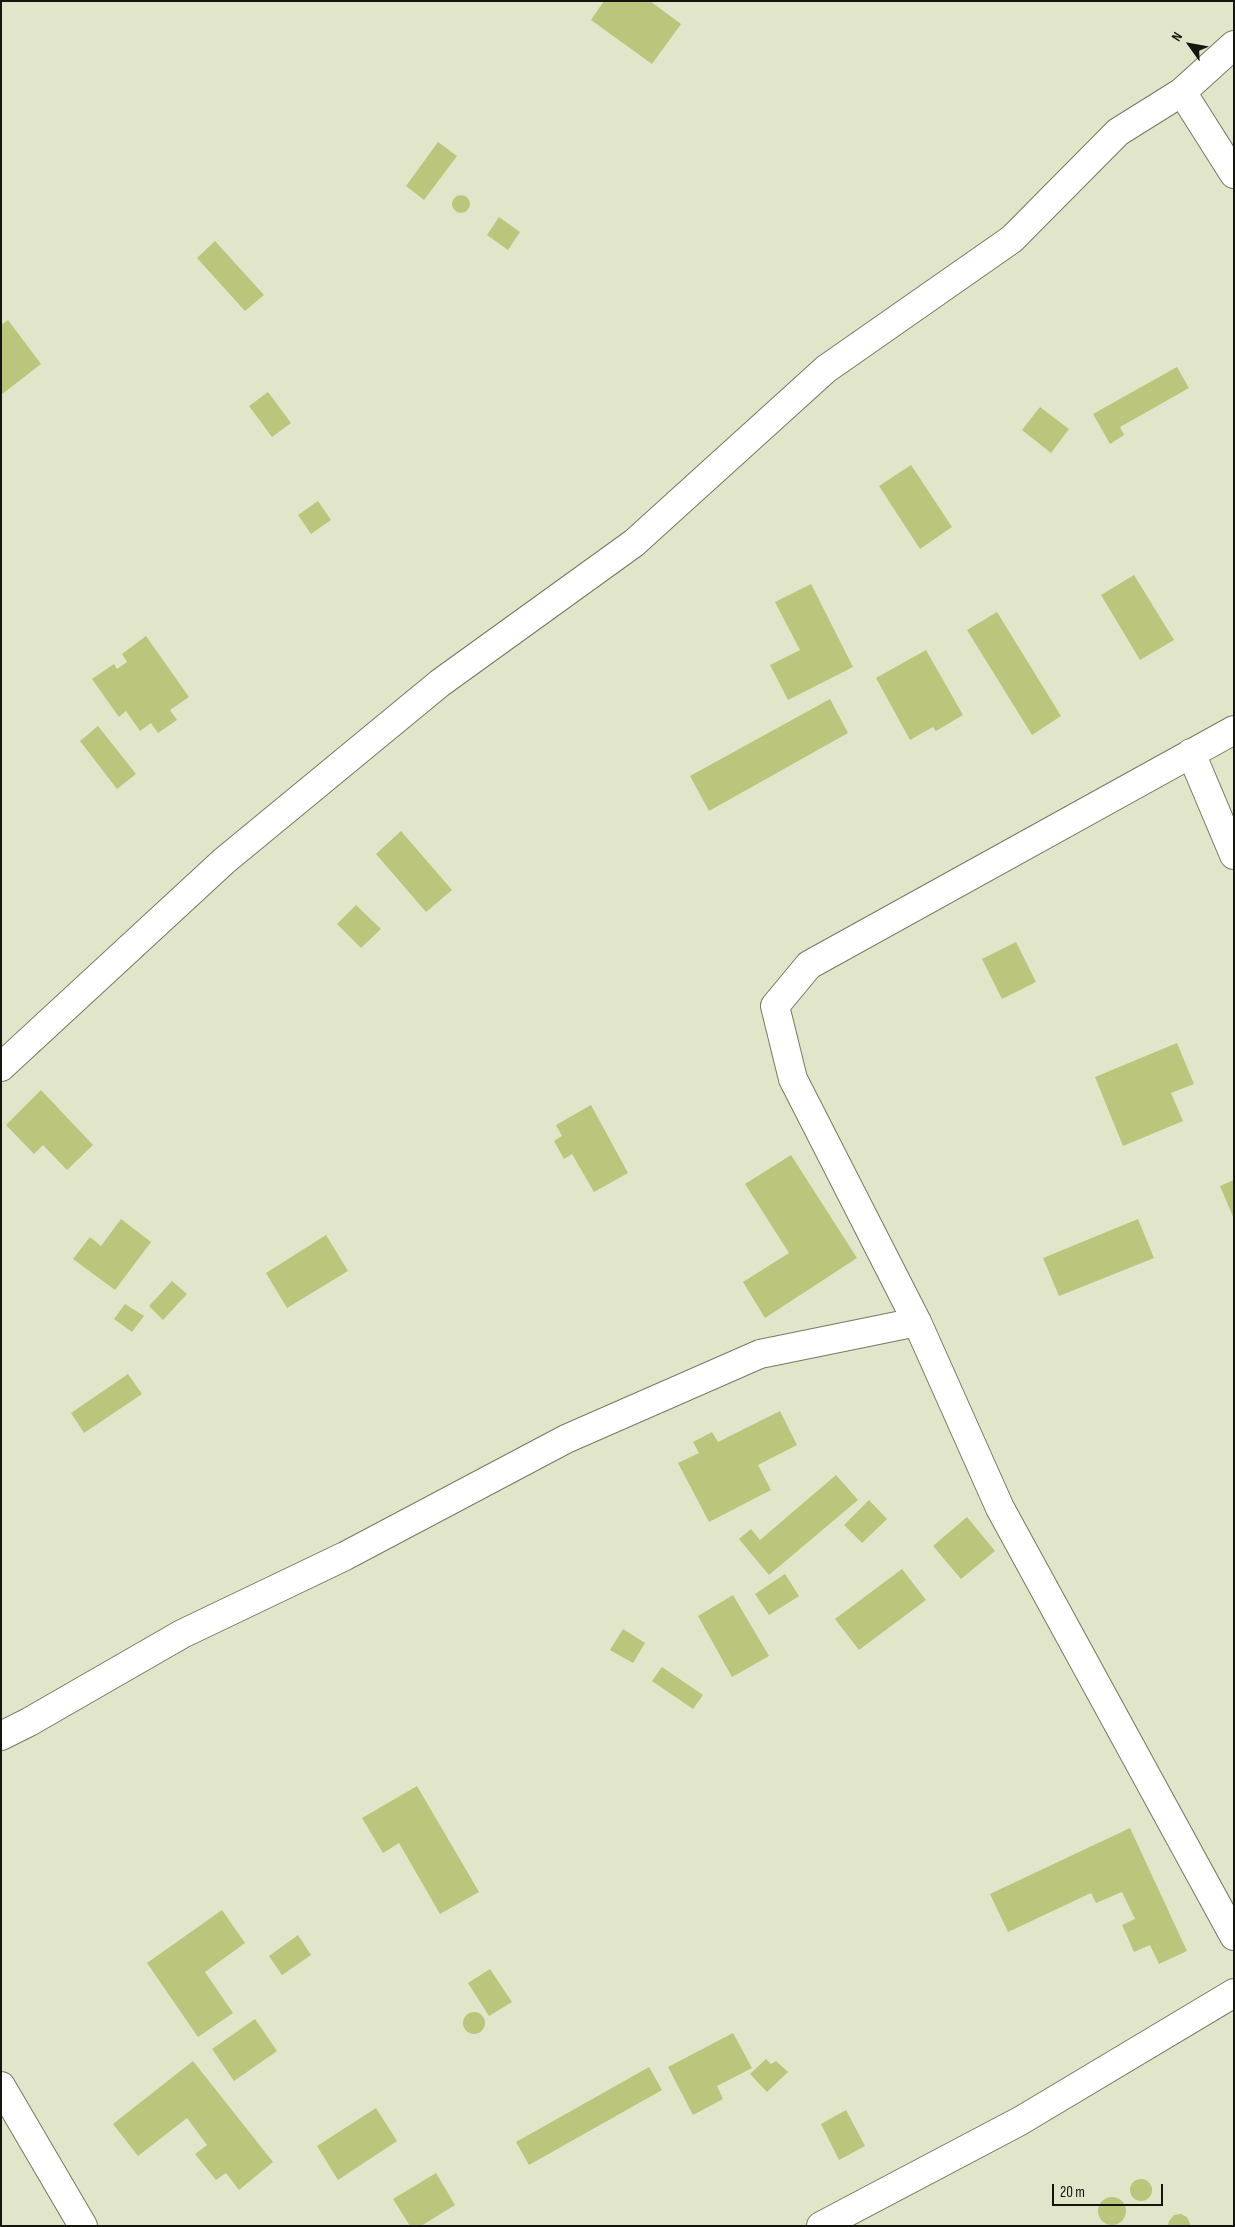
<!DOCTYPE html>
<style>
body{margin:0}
#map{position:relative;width:1235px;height:2227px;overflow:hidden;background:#e1e6ca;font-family:"Sofia Sans Condensed",sans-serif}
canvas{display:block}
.frame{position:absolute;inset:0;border:2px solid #14150c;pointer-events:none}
.north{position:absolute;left:1165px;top:20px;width:50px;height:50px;-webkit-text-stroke:4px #e1e6ca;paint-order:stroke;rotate:302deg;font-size:14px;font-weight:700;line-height:20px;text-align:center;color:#14150c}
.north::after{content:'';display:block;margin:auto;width:18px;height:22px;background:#14150c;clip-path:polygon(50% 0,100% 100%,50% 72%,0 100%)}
.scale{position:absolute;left:1052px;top:2184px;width:111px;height:22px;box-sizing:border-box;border:2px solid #14150c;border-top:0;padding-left:6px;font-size:15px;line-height:18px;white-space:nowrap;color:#14150c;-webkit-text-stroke:4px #e1e6ca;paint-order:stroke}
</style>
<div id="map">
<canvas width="1235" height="2227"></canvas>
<div class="frame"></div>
<div class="north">N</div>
<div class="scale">20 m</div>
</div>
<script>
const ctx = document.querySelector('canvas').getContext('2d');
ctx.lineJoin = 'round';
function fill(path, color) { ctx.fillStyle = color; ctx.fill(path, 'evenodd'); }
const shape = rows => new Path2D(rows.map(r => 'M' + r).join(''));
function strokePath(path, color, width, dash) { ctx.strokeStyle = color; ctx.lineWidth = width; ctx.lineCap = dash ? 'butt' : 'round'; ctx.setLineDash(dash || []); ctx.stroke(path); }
const building = shape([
 [604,1,650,1,681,24,652,64,591,20],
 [438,142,457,156,424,200,406,186],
 '452 204a9 9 0 1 1 18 0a9 9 0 1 1-18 0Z',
 [499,217,520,232,508,250,487,235],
 [215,241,264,295,245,311,197,258],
 [8,320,41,364,1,395,1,325],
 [1177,367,1189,388,1120,427,1124,435,1110,444,1093,414],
 [268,392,291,423,272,437,249,406],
 [1040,407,1069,429,1051,453,1022,430],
 [911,465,952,527,920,549,879,486],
 [318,501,331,520,311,534,298,515],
 [1134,575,1174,640,1140,660,1101,595],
 [811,584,853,667,788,700,770,665,800,650,775,602],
 [997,612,1061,716,1032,735,967,630],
 [146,636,189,697,170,710,177,720,158,733,151,723,140,731,126,711,119,717,92,679,114,664,117,669,127,662,122,654],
 [926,650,963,715,936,731,933,727,910,740,876,678],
 [830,699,848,733,709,811,690,776],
 [98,726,136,774,117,789,80,741],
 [401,831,452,890,426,912,376,854],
 [356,905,381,929,361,948,337,924],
 [1016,942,1036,982,1002,999,982,959],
 [1177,1043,1194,1084,1171,1093,1183,1121,1123,1146,1095,1077],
 [41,1090,93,1145,67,1170,43,1145,34,1154,6,1125],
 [591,1105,628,1173,594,1192,572,1154,564,1159,554,1141,562,1136,556,1125],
 [791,1155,857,1258,765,1318,743,1282,789,1253,745,1184],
 [1234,1180,1234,1219,1220,1186],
 [121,1219,151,1242,115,1290,73,1259,90,1237,101,1246],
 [1138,1219,1154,1258,1059,1296,1043,1258],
 [326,1235,348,1271,287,1308,266,1273],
 [172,1281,187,1294,163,1320,149,1306],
 [125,1304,144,1316,132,1332,114,1319],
 [128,1374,142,1394,84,1433,71,1413],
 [780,1411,797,1445,758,1465,771,1490,709,1522,678,1463,699,1453,693,1442,712,1432,718,1442],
 [836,1475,858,1500,769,1575,739,1539,751,1529,760,1540],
 [869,1500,887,1519,862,1543,844,1525],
 [967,1517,995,1551,961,1579,933,1546],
 [902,1569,926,1600,859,1650,835,1619],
 [785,1574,799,1596,769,1615,755,1594],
 [733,1595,769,1656,732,1677,698,1616],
 [623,1629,645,1643,633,1663,610,1650],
 [662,1667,703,1695,693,1709,652,1681],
 [417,1786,479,1892,440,1914,399,1843,383,1853,362,1818],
 [1130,1828,1187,1951,1159,1964,1150,1945,1134,1952,1122,1925,1135,1919,1122,1892,1096,1903,1091,1893,1008,1932,990,1894],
 [222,1910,245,1943,205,1972,233,2013,198,2037,147,1963],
 [298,1935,311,1955,282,1975,269,1956],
 [490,1969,512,2002,489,2016,468,1983],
 '463 2023a11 11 0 1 1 22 0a11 11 0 1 1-22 0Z',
 [255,2019,277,2051,234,2081,212,2049],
 [733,2033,752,2068,717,2086,723,2099,693,2115,668,2067],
 [766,2059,771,2064,776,2061,788,2072,767,2092,750,2074],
 [193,2061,273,2162,239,2190,226,2173,216,2180,195,2154,207,2145,187,2118,138,2156,113,2124],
 [649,2067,662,2090,529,2165,516,2142],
 [376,2108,397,2141,338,2180,317,2146],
 [846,2110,865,2146,839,2160,821,2124],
 [436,2173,455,2205,421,2226,410,2226,393,2199],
 '1130 2190a11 11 0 1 1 22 0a11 11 0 1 1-22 0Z',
 '1098 2211a14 14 0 1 1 28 0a14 14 0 1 1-28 0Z',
 [1181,2214,1187,2217,1191,2226,1168,2226,1169,2221,1174,2215]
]);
const minor = shape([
 [1182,92,1234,174],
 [1234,730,809,965,775,1006,793,1079,917,1322,1000,1508,1234,1936],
 [1191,753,1234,855],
 [1,1067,224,861,440,683,634,543,826,369,1012,239,1118,132,1182,92,1234,45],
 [1,1736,29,1722,182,1634,345,1556,566,1439,760,1354,917,1322],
 [1,2086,83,2226],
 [821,2226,1020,2121,1234,1993]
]);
fill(building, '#bbc57b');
strokePath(minor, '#767a61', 30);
strokePath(minor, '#fff', 28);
</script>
